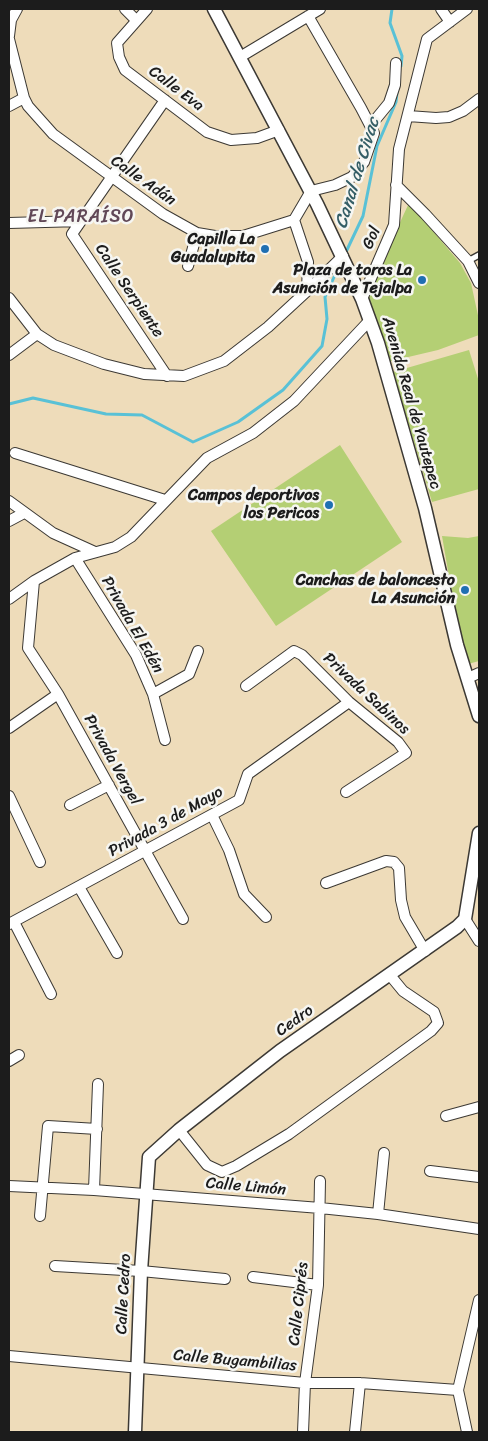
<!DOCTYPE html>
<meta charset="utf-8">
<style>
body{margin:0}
#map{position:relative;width:488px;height:1441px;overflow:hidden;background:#eedcba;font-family:Sriracha,sans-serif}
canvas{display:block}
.frame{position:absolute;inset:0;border:10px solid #1c1c1c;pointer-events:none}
</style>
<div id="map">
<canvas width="488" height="1441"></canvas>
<div class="frame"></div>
</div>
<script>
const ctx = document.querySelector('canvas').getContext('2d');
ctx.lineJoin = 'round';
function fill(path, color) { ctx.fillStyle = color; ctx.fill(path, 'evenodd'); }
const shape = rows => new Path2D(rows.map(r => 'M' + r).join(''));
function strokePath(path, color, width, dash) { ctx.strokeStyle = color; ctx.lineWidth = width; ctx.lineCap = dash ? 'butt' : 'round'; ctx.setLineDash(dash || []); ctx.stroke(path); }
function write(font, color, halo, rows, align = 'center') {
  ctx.font = font + ' Sriracha,sans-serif'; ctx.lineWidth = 5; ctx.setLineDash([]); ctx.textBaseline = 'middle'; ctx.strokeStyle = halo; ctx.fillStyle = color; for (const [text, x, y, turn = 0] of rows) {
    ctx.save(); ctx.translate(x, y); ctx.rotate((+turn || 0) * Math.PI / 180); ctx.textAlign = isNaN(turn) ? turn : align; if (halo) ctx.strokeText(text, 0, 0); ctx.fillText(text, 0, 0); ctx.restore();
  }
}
const green = shape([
 [409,203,460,263,471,283,479,320,479,335,438,350,387,362,365,298],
 [469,350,479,382,479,489,432,502,393,372],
 [340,445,402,542,276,626,211,531],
 [442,536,468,538,479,536,479,661,468,664,456,617]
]);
const stream = shape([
 [392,9,390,23,402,56,401,66],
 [345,254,363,216,377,146,396,102,397,92],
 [9,404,33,398,106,414,142,415,193,442,238,422,283,390,322,346,327,319,325,297,340,264]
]);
const service = shape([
 [468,261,479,255]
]);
const minor = shape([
 [125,9,136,20],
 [147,9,117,43,119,57,125,70,207,132,231,140,257,138,279,130],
 [441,9,450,22],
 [9,36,11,20,17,9],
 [9,39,24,98,28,106,53,134,163,214,197,233,215,236,243,236,294,220,311,191,335,185,352,177,364,162,374,133,361,108,308,16],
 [240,57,320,9],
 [165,100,72,234,167,376],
 [9,106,24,98],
 [408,116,436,118,449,117,463,111,479,99],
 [371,125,389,103,395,85,396,63],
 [396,185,425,214,468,261,479,283],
 [9,223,81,221],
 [188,266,197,233],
 [307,291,343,256],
 [9,298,37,334,54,345,104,364,144,374,184,376,224,361,268,327,307,291,308,262,294,220],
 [362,299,394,225,399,149,427,39,467,9],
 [9,355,37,334],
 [15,453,165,500],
 [9,501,53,533,95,552],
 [9,521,24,513],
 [75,558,136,655,153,694,165,740],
 [34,581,28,648,58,694,183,919],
 [9,599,34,581,75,558,115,547,131,537,207,458,253,433,294,401,370,320],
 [468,678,479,673],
 [246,686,294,651,302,655,349,702,398,742,406,753,346,792],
 [153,694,189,674,198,651],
 [9,728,58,694],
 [9,796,40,862],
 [70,805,109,785],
 [212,815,229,850,244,894,266,917],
 [326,883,386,861,394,862,399,868,401,900,405,917,425,951],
 [79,887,117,953],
 [465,919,479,941],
 [14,922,51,994],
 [9,924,239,800,248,774,349,702],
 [9,1061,19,1055],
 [446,1116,479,1107],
 [179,1130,207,1165,222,1172,236,1166,289,1134,431,1031,438,1023,434,1012,403,991,389,974],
 [430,1171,479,1177],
 [9,1186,94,1190,320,1208,378,1214,479,1229],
 [94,1190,98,1084],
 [378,1214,384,1153],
 [40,1216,48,1126,97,1129],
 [55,1266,141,1271,225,1279],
 [253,1277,318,1285],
 [9,1356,305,1383,360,1383,458,1390],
 [303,1432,305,1383,318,1285,320,1181],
 [355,1432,360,1383],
 [467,1432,458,1390,479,1300]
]);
const tertiary = shape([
 [214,9,317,204,362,299,378,343,425,508,457,645,479,716],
 [135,1432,141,1271,149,1157,179,1130,280,1051,457,927,465,919,479,833]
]);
const markers = [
 [265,249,5,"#1f6fb2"],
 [422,280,5,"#1f6fb2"],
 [329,505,5,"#1f6fb2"],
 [465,590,5,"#1f6fb2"]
];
const streetNames = [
 ["Calle Eva",176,89,37],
 ["Calle Adán",143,181,35],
 ["Gol",372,238,-66],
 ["Calle Serpiente",129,291,56],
 ["Avenida Real de Yautepec",411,403,74],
 ["Privada El Edén",132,625,60],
 ["Privada Sabinos",366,694,43],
 ["Privada Vergel",112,760,61],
 ["Privada 3 de Mayo",166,822,-29],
 ["Cedro",295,1021,-35],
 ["Calle Limón",246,1187,5],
 ["Calle Cedro",124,1294,-87],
 ["Calle Ciprés",299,1304,-84],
 ["Calle Bugambilias",235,1361,5]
];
const poiNames = [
 ["Capilla La",255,240],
 ["Guadalupita",255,258],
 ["Plaza de toros La",412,271],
 ["Asunción de Tejalpa",412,289],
 ["Campos deportivos",319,496],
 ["los Pericos",319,514],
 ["Canchas de baloncesto",455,581],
 ["La Asunción",455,599]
];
const waterNames = [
 ["Canal de Civac",358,173,-73]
];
const neighbourhoodNames = [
 ["EL PARAÍSO",81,217]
];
fill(green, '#b4cf74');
strokePath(stream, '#59c1d6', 3);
strokePath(service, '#3c3934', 8);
strokePath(minor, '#3c3934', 12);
strokePath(tertiary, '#3c3934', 15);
strokePath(service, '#fff', 5);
strokePath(minor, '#fff', 10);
strokePath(tertiary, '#fff', 12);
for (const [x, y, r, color] of markers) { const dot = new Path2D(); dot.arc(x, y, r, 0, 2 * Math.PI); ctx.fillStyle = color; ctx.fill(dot); strokePath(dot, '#f6f6f2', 2); }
write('16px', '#1c1c1c', '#f6f6f2', streetNames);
write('bold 16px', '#1c1c1c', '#f6f6f2', poiNames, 'right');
write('italic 18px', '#345e66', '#f6f6f2', waterNames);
ctx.letterSpacing = '1px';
write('18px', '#614857', '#f6f6f2', neighbourhoodNames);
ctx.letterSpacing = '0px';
</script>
